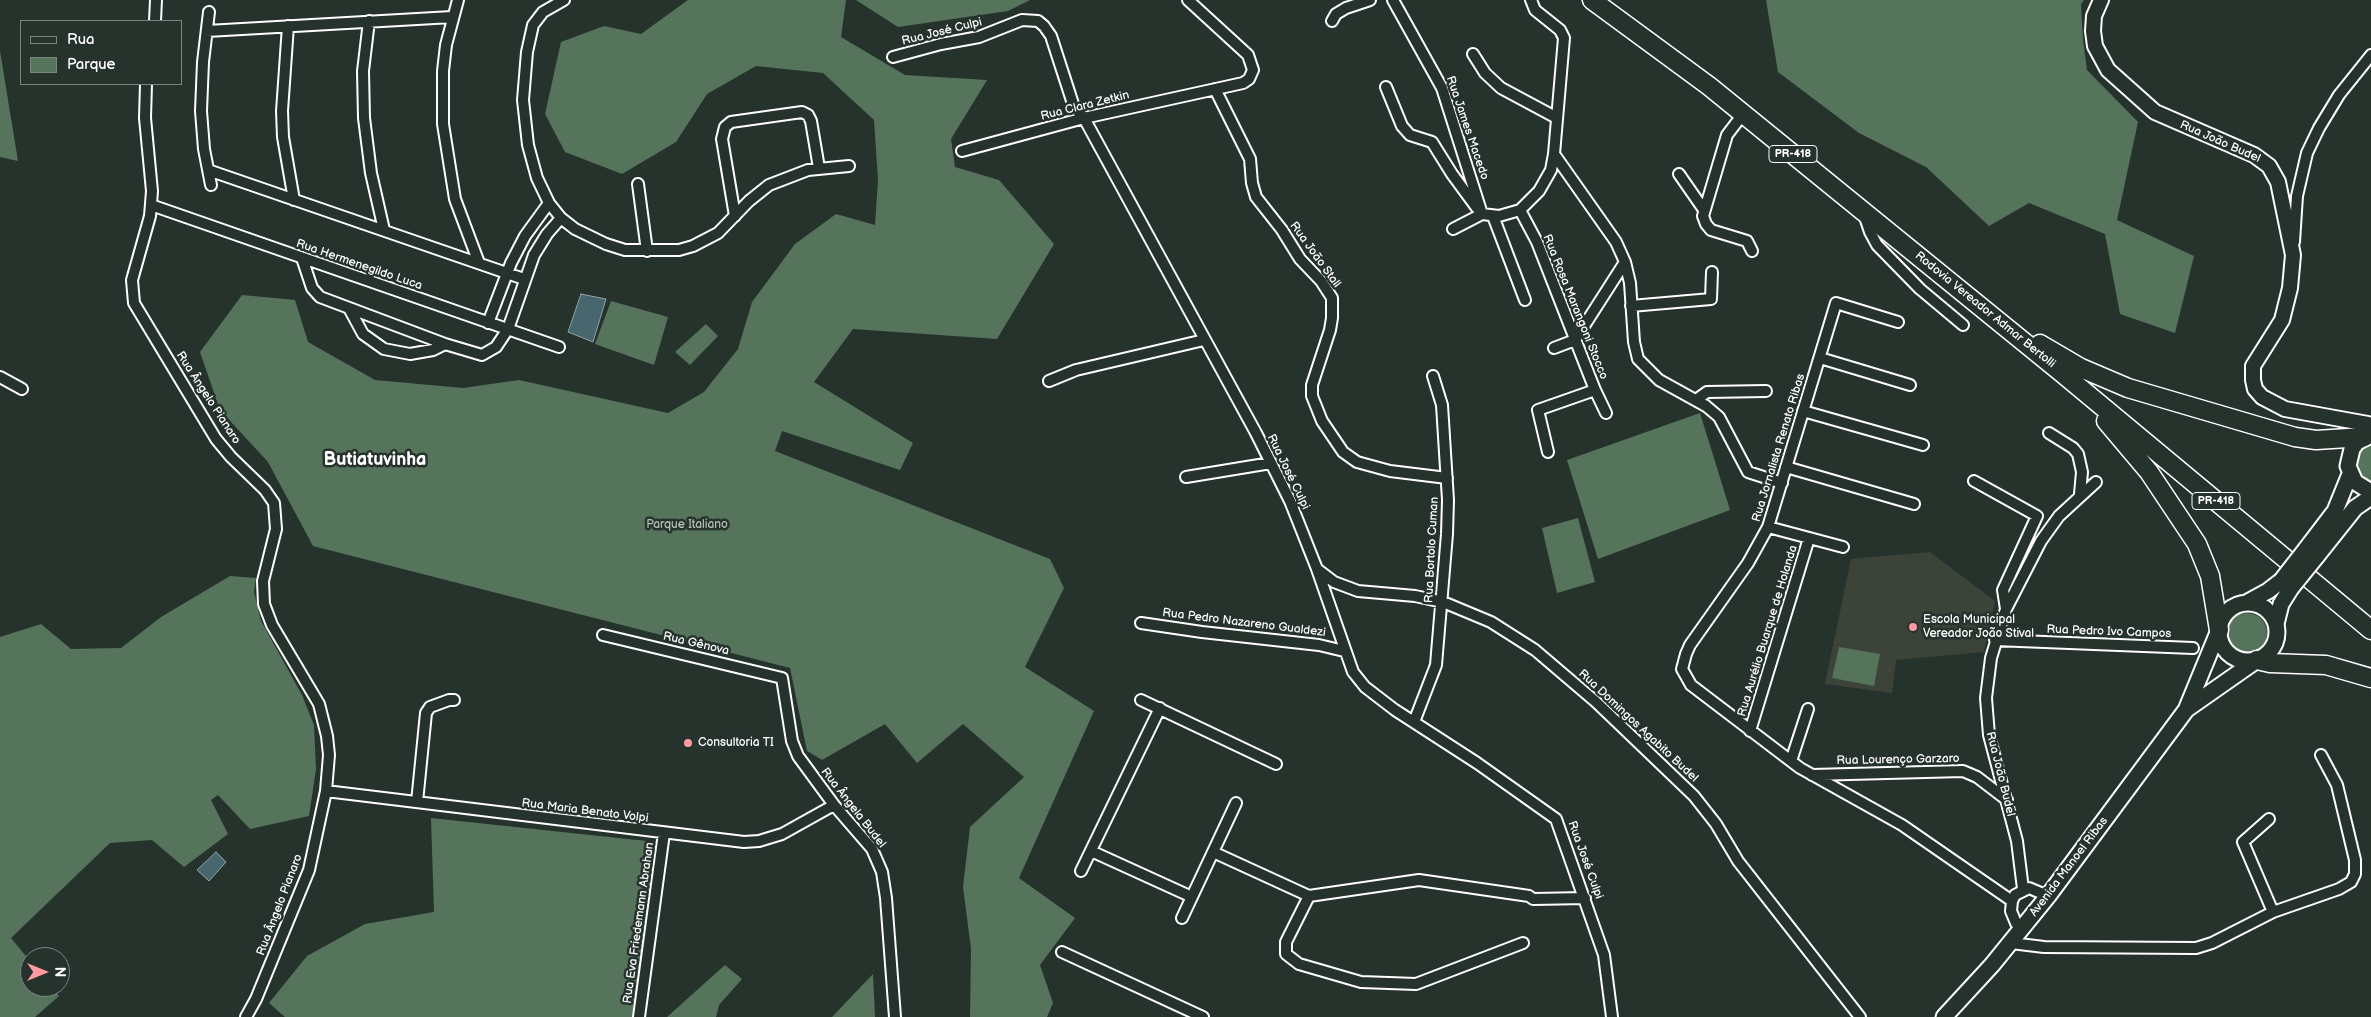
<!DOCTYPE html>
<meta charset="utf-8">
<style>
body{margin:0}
#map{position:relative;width:2371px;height:1017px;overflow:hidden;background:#26332d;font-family:"Balsamiq Sans",sans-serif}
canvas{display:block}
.legend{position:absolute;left:20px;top:20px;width:162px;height:65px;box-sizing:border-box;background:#26332d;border:1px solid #7d8581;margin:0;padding:6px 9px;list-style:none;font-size:15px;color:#fff}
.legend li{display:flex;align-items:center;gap:10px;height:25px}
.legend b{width:25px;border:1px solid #7d8581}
.north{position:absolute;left:20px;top:947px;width:50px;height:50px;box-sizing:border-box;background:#26332d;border:1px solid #7d8581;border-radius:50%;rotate:90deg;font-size:14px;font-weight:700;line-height:20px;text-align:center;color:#fff}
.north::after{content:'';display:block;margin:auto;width:18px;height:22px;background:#ff9aa2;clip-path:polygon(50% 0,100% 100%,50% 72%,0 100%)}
</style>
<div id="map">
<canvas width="2371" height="1017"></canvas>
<ul class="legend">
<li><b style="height:6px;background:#26332d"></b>Rua</li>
<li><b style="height:14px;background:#56745c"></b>Parque</li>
</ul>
<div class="north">N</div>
</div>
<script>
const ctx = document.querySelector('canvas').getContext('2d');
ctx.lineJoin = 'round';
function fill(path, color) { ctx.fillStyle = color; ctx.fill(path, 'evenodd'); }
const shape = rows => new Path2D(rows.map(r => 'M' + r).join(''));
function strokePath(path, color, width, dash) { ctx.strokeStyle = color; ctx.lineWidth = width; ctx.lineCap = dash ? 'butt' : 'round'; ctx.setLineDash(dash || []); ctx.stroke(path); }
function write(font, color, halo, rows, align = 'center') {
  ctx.font = font + ' "Balsamiq Sans",sans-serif'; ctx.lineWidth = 5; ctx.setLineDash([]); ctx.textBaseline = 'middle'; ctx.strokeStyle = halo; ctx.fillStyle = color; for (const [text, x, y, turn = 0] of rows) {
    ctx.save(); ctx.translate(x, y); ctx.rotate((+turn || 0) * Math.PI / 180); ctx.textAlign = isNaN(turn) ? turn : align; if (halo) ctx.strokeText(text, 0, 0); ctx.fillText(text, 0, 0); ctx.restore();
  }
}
const built = shape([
 [1930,552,1995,601,1984,652,1896,660,1892,693,1825,684,1851,559]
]);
const green = shape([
 [688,0,846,0,841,37,905,75,987,80,951,139,955,167,999,180,1054,244,997,339,853,329,814,382,913,443,900,470,782,431,775,451,1050,559,1064,588,1025,667,1094,711,1019,878,1075,918,1040,965,1053,1003,1047,1017,970,1017,971,949,963,887,970,827,1024,777,963,724,917,763,885,724,822,760,807,751,790,668,313,546,268,462,220,410,200,352,242,295,295,300,308,342,375,380,463,388,519,380,668,413,704,392,738,349,752,302,795,244,836,214,875,225,878,180,874,120,823,73,756,66,707,94,676,142,622,174,565,152,545,114,561,42,604,26,641,34],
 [856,0,1030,0,1008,11,898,27],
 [1766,0,2084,0,2081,4,2083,40,2087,70,2138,122,2117,220,2194,256,2175,333,2120,314,2105,234,2029,203,1989,226,1926,167,1859,133,1778,72],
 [0,51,18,161,0,157],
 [611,301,668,317,654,365,595,344],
 [706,324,718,336,690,365,675,352],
 [1700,413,1730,510,1598,559,1567,460],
 [2371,441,2371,487,2355,472,2355,456,2359,449],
 [1578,518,1595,582,1557,593,1542,528],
 [230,576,256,578,254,592,261,621,302,695,314,725,316,769,309,816,250,829,218,795,211,800,228,834,184,867,152,840,110,843,11,938,30,961,30,987,51,987,59,996,35,1017,0,1017,0,637,41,624,71,649,121,648,161,617],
 '2227 633a20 20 0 1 1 40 0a20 20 0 1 1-40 0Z',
 [1839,647,1880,654,1874,686,1832,678],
 [431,818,656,842,635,1017,285,1017,269,1003,307,956,365,924,434,912],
 [725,965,742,979,719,1005,716,1017,667,1017],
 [873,974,875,1017,832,1017]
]);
const water = shape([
 [581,294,606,299,593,342,568,332,581,294],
 [216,852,226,862,209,881,197,870,216,852]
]);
const street = shape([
 [458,0,446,45,443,71,443,124,455,199,479,263],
 [564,0,543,12,533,25,527,52,523,100,528,145,537,178,549,203,561,218,575,229,606,244,625,250,679,250,693,246,718,233,749,201,769,185,808,170,849,166],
 [1393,0,1442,88,1482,214],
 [1531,0,1535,10,1560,30,1564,38,1554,154,1616,242,1625,262,1630,283,1634,342,1638,359,1659,380,1706,406,1719,417,1748,472,1782,483],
 [209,12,203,62,201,111,204,149,211,185],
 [155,21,156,0],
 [369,21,363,71,364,118,371,173,384,230],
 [1332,21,1336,14,1346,8,1370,0],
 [288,26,282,111,283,137,294,200],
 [207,31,452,17],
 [1473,54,1485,73,1501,88,1557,118],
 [893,57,941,44,979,37,1022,20,1038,21,1044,26,1051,36,1074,107,1084,118,1256,433,1290,501,1317,569,1353,672,1365,687,1395,710,1477,763,1556,819,1604,955,1612,1017],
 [146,84,145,118,152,191,150,216,132,280,134,303,216,439,231,457,265,490,274,503,276,529,263,581,264,604,272,625,319,704,327,736,329,755,326,791,309,870,256,999,246,1017],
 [1386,87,1402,126,1410,135,1432,142,1452,174,1477,208],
 [1215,89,1250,159,1252,183,1256,197,1282,230,1300,259,1321,281,1332,298,1332,318,1330,330,1312,385,1312,396,1322,421,1343,452,1357,462,1390,471,1447,478],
 [1743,114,1727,135,1703,216,1706,224,1711,230,1747,241,1752,251],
 [962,151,1084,118,1243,83,1249,79,1253,70,1248,55,1188,0],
 [208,170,524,279],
 [1679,174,1704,210],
 [638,184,647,251],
 [151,205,559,347],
 [1520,210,1537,242,1595,390,1606,413],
 [1864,214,1870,232,1877,245,1920,289,1963,325],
 [735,216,722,139,725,127,731,122,802,112,808,115,811,121,819,168],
 [1493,216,1525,300],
 [1453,229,1482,214,1499,216,1520,210,1539,191,1551,170,1554,154],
 [2294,242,2297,196,2307,153,2319,128,2339,95,2371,55],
 [302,258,312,288,320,297,445,344,482,355,496,347,508,329,534,255,547,234,561,218],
 [1631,306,1711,299,1712,272],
 [350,310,363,334,384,349,410,354,433,350,445,344],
 [1898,322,1836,303,1768,527,1748,563,1690,645,1686,654,1682,669,1691,685,1800,768,1902,825,2012,901],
 [488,323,511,263,525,236,549,203],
 [1554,348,1575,340,1625,262],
 [1820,358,1910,385],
 [0,377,22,389],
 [1049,381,1076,370,1204,340],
 [1696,400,1707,392,1766,391],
 [1803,411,1923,445],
 [2049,433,2073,448,2078,454,2082,472,2080,494],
 [1548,452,1538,410,1595,390],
 [1786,467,1914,504],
 [1186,477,1271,463],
 [1974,481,2037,516,2003,590,2006,609],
 [1768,527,1843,547],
 [1317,569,1334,582,1358,591,1415,596,1443,602,1491,622,1535,650,1596,702,1694,796,1716,824,1738,861,1860,1017],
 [1141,623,1202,632,1319,645,1344,651],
 [603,635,782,678,792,741,798,756,834,805,872,849,882,872,886,898,895,1017],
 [1995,640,2193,648],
 [1141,700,1276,764],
 [1414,722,1436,665,1447,534,1448,500,1442,405,1433,376],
 [1750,731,1809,538],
 [1791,761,1808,709],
 [1812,775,1963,771,1977,777,2007,800],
 [326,791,744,842,759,841,782,834,834,805],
 [417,802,426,713,430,707,449,700,454,700],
 [2269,819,2243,842,2273,912],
 [1091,851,1192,897],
 [1213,852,1309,896,1419,880,1529,896,1533,899,1585,898],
 [1081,871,1160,708],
 [2023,889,2017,841,1989,735,1986,698,1991,658,2006,609,2041,541,2059,516,2096,482],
 [1309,896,1286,942,1286,954,1299,964,1361,982,1416,984,1523,943],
 [1182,918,1236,803],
 [2021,930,2016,923,2011,911,2012,901,2015,895,2029,888,2048,896],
 [2011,943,2044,947,2196,948,2212,943,2273,912,2339,889,2351,882,2355,874,2355,860,2337,785,2321,755],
 [1062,952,1203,1017],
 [639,1017,664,833]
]);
const secondary = shape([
 [2101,0,2094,16,2093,31,2095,46,2108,70,2155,112,2254,155,2269,166,2278,182,2293,255,2290,288,2282,320,2253,366,2253,380,2255,389,2262,397,2285,409,2368,424,2371,427]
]);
const primary = shape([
 [2371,435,2357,442,2352,449,2348,466,2355,482,2371,492],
 [2306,549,2335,511,2350,474],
 [2316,557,2355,508,2371,497],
 [2246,603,2268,591,2281,581],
 '2219 632a29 29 0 1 1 58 0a29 29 0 1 1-58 0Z',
 [2276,624,2281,604,2291,588],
 [2187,709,2257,660],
 [1944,1017,1992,965,2048,896,2186,710,2219,630]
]);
const highway = shape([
 [1592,0,1709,86,2062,373,2371,630],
 [2040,344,2081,368,2128,388,2295,437,2316,440,2364,437],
 [2106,421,2149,472,2197,544,2210,576,2219,630],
 [2257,660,2270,663,2326,665,2371,678]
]);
const primaryBridge = shape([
 [2281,581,2306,549],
 [2291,588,2316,557]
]);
const markers = [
 [1913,627,5,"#ff9aa2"],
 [688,743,5,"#ff9aa2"]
];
const shields = [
 [1793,154,48],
 [2216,501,48]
];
const shieldNames = [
 ["PR-418",1793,154],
 ["PR-418",2216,501]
];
const streetNames = [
 ["Rua José Culpi",942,32,-14],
 ["Rua Clara Zetkin",1085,106,-14],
 ["Rua James Macedo",1467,128,71],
 ["Rua João Budel",2220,142,24],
 ["Rua João Stall",1315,255,54],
 ["Rua Hermenegildo Luca",359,265,19],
 ["Rua Rosa Marangoni Stocco",1575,307,68],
 ["Rodovia Vereador Admar Bertolli",1985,310,39],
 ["Rua Ângelo Pianaro",208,398,57],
 ["Rua Jornalista Renato Ribas",1779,448,-73],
 ["Rua José Culpi",1288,472,64],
 ["Rua Bortolo Cuman",1432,550,-87],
 ["Rua Pedro Nazareno Gualdezi",1244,623,7],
 ["Rua Aurélio Buarque de Holanda",1768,631,-73],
 ["Rua Pedro Ivo Campos",2109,632,2],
 ["Rua Gênova",696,644,13],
 ["Rua Domingos Agabito Budel",1638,726,43],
 ["Rua Lourenço Garzaro",1898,760,-1],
 ["Rua João Budel",2000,774,76],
 ["Rua Ângela Budel",853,808,52],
 ["Rua Maria Benato Volpi",585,811,7],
 ["Rua José Culpi",1585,860,70],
 ["Avenida Manoel Ribas",2069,867,-53],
 ["Rua Ângelo Pianaro",280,905,-69],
 ["Rua Eva Friedemann Abrahan",639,923,-82]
];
const parkNames = [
 ["Parque Italiano",687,525]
];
const poiNames = [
 ["Escola Municipal",1923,620],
 ["Vereador João Stival",1923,634],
 ["Consultoria TI",698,743]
];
const districtNames = [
 ["Butiatuvinha",375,460]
];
fill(built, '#3c4339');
fill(green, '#56745c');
fill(water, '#48666e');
strokePath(water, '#91a3a8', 1);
strokePath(street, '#fff', 14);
strokePath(secondary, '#fff', 18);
strokePath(primary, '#fff', 19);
strokePath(highway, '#fff', 21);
strokePath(street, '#26332d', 10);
strokePath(secondary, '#26332d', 14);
strokePath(primary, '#26332d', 15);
strokePath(highway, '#26332d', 18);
strokePath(primaryBridge, '#fff', 19, []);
strokePath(primaryBridge, '#26332d', 15);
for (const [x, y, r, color] of markers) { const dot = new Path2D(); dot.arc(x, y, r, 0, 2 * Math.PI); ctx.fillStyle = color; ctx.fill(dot); strokePath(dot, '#26332d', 2); }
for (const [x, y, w] of shields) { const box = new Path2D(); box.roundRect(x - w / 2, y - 8.5, w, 17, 4); ctx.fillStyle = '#26332d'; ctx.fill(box); strokePath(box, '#fff', 1); }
write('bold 11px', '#fff', null, shieldNames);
write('12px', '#fff', '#26332d', streetNames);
write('12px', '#b3c0b6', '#26332d', parkNames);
write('12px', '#fff', '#26332d', poiNames, 'left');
write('bold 18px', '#fff', '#26332d', districtNames);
</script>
